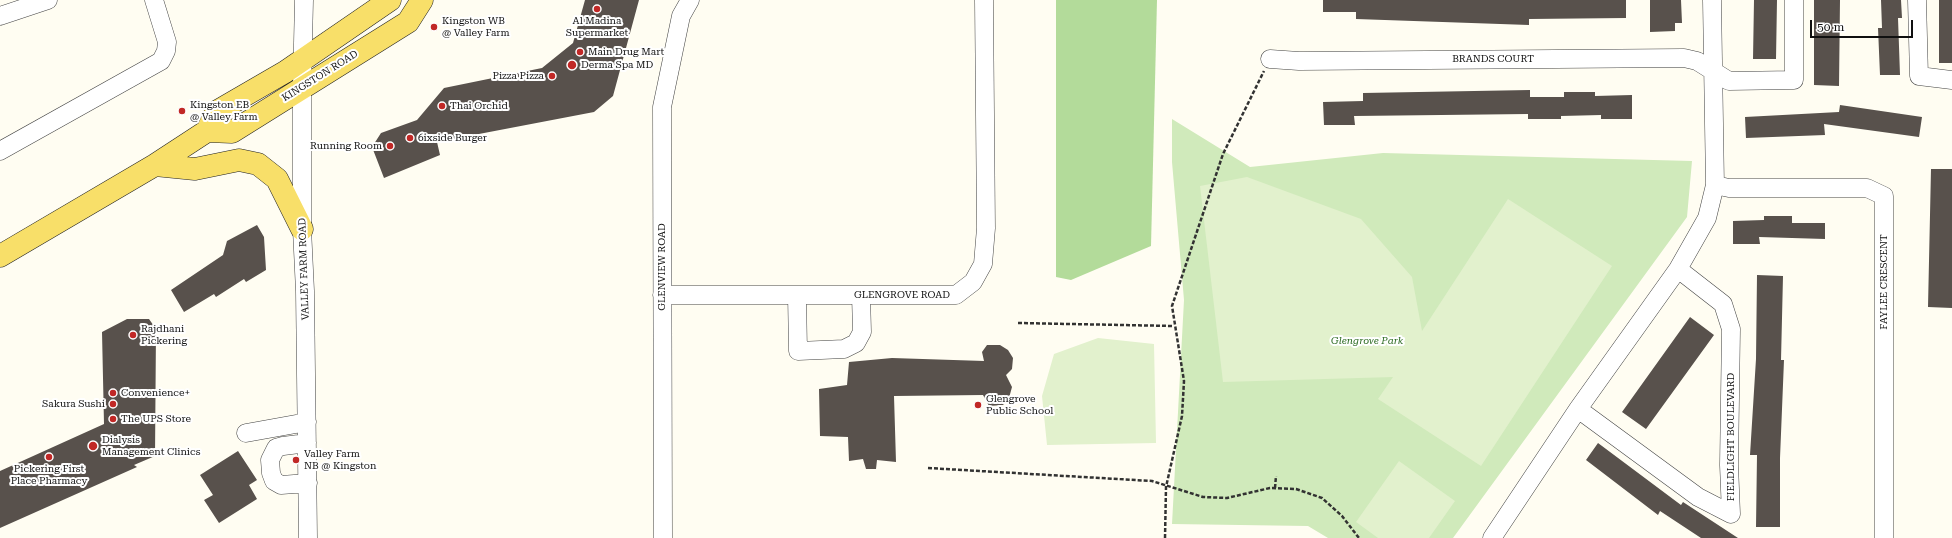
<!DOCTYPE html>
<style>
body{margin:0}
#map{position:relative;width:1952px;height:538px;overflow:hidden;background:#fffdf2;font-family:"Roboto Serif",serif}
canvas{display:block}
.scale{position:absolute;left:1810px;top:20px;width:103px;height:18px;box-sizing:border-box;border:2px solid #101010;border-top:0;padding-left:5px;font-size:12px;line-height:14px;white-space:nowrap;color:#101010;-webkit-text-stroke:3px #fff;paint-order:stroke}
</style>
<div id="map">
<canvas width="1952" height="538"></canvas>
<div class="scale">50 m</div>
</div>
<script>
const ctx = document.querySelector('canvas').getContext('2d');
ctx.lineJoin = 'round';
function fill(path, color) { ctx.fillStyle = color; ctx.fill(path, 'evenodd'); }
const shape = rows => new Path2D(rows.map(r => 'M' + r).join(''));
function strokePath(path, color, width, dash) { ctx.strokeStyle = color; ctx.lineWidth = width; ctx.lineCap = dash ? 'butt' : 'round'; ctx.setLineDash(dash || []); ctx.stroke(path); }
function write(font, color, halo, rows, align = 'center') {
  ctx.font = font + ' "Roboto Serif",serif'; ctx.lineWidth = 4; ctx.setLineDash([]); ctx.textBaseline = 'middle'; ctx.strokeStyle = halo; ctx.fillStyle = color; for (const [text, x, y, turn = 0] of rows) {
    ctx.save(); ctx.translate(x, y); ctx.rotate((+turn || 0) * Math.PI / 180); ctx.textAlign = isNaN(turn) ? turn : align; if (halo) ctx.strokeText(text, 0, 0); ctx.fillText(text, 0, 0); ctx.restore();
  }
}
const green = shape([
 [1172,119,1250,167,1383,153,1692,161,1687,217,1453,538,1328,538,1308,526,1172,524,1184,300,1172,162]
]);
const forest = shape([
 [1056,0,1157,0,1151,246,1071,280,1056,277]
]);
const pitch = shape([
 [1247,177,1361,219,1412,277,1422,331,1508,199,1612,266,1481,466,1378,399,1393,377,1223,382,1200,186],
 [1098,338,1154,344,1156,443,1047,445,1042,396,1054,354],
 [1399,461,1455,501,1429,538,1378,538,1356,522]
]);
const building = shape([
 [585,0,639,0,613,96,594,112,437,142,440,155,384,178,372,147,381,133,417,120,444,88,542,68,573,43],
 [1323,0,1626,0,1626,18,1529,19,1529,25,1356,19,1356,12,1323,12],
 [1650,0,1681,0,1682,23,1675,23,1675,31,1650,32],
 [1754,0,1777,0,1776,59,1753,59],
 [1814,0,1840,0,1839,86,1814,85],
 [1881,0,1901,0,1902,18,1898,18,1900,75,1880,75,1878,28,1882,28],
 [1939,0,1952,0,1952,63,1939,63],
 [1530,90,1530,97,1564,97,1564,92,1595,92,1595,96,1632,95,1632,119,1601,119,1601,115,1561,116,1561,119,1528,119,1528,114,1354,116,1355,125,1324,125,1323,102,1363,101,1363,93],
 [1840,105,1922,117,1919,137,1824,124,1825,135,1746,138,1745,117,1839,112],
 [1931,169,1952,169,1952,308,1928,307],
 [1764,216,1792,216,1792,223,1825,223,1825,239,1759,237,1760,244,1733,244,1733,221,1764,220],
 [257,225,264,237,266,270,246,282,244,279,216,297,214,294,184,312,171,290,223,255,227,241],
 [1757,275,1783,276,1781,360,1784,360,1780,458,1780,527,1756,527,1757,455,1750,455,1756,359],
 [1690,317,1714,335,1646,429,1622,412],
 [127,319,149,319,156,329,155,456,134,465,137,467,0,528,0,471,104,424,102,332],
 [987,345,1000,345,1008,350,1013,358,1012,369,1006,375,1012,387,1009,398,1003,405,989,406,983,395,894,396,896,462,877,460,876,469,866,469,863,459,849,461,848,437,820,436,819,389,847,385,849,362,892,358,984,361,982,352],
 [1598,443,1681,505,1683,502,1738,538,1701,538,1660,511,1658,515,1586,460],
 [238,451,257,480,249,485,257,499,219,523,204,500,213,495,200,475]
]);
const path = shape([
 [1018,323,1174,326],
 [928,468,1152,481,1203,497,1227,498,1270,488,1296,489,1322,498,1342,516,1359,538],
 [1275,488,1276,476],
 [1165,538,1166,487,1182,416,1184,381,1172,306,1223,154,1264,71]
]);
const minor = shape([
 [304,0,302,87,302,229,305,291,308,538],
 [1917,0,1919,76,1952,80],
 [0,16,48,0],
 [1270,59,1299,61,1684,58,1697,61,1729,81,1794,80,1794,0],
 [0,151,161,61,166,51,167,42,154,0],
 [1715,185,1729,188,1867,188,1884,196,1884,538],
 [662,295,956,295,973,282,983,264,986,228,984,0],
 [797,295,798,351,844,349,856,343,862,332,861,295],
 [1578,409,1698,497,1731,514,1729,465,1731,329,1723,304,1678,269],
 [246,433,307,422],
 [307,443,283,446,276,448,270,460,271,473,274,481,281,485,308,483],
 [663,538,662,107,681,16,690,0],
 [1492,538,1578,409,1678,269,1707,218,1715,185,1712,0]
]);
const major = shape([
 [207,131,232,132,408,22,422,0],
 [155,165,195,169,239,160,258,164,277,179,302,229],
 [0,256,155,165,207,131,216,112,285,72,390,0]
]);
const markers = [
 [597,9,4,"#c12826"],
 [434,27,4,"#c12826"],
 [580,52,4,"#c12826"],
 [572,65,5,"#c12826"],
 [552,76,4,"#c12826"],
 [442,106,4,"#c12826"],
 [182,111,4,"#c12826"],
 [410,138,4,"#c12826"],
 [390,146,4,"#c12826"],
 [133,335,4,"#c12826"],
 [113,393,4,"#c12826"],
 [113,404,4,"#c12826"],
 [978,405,4,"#c12826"],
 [113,419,4,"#c12826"],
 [93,446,5,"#c12826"],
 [49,457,4,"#c12826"],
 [296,460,4,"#c12826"]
];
const poiNames = [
 ["Kingston WB",442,21],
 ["@ Valley Farm",442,33],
 ["Al Madina",597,21,"center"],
 ["Supermarket",597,33,"center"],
 ["Main Drug Mart",588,52],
 ["Derma Spa MD",581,65],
 ["Pizza Pizza",544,76,"right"],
 ["Kingston EB",190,105],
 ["@ Valley Farm",190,117],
 ["Thai Orchid",450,106],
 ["6ixside Burger",418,138],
 ["Running Room",382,146,"right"],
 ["Rajdhani",141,329],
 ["Pickering",141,341],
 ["Convenience+",121,393],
 ["Glengrove",986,399],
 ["Public School",986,411],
 ["Sakura Sushi",105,404,"right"],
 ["The UPS Store",121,419],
 ["Dialysis",102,440],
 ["Management Clinics",102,452],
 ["Valley Farm",304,454],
 ["NB @ Kingston",304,466],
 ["Pickering First",49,469,"center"],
 ["Place Pharmacy",49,481,"center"]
];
const streetNames = [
 ["BRANDS COURT",1493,59],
 ["KINGSTON ROAD",320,76,-32],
 ["GLENVIEW ROAD",662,267,-90],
 ["VALLEY FARM ROAD",304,269,-92],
 ["FAYLEE CRESCENT",1884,282,-90],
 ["GLENGROVE ROAD",902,295],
 ["FIELDLIGHT BOULEVARD",1731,437,-90]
];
const parkNames = [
 ["Glengrove Park",1367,341]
];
fill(green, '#d0eabb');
fill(forest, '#b3db9a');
fill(pitch, '#e2f1cd');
fill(building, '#58514c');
strokePath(minor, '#434343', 19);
strokePath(major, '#212121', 23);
strokePath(path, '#323232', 2.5, [4, 2]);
strokePath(minor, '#fff', 18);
strokePath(major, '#f8df69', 22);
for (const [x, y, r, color] of markers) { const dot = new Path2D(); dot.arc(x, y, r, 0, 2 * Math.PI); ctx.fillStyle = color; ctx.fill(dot); strokePath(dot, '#fff', 1.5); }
write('10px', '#101010', '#fff', poiNames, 'left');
write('10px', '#101010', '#fff', streetNames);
write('italic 10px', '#29691f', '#fff', parkNames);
</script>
